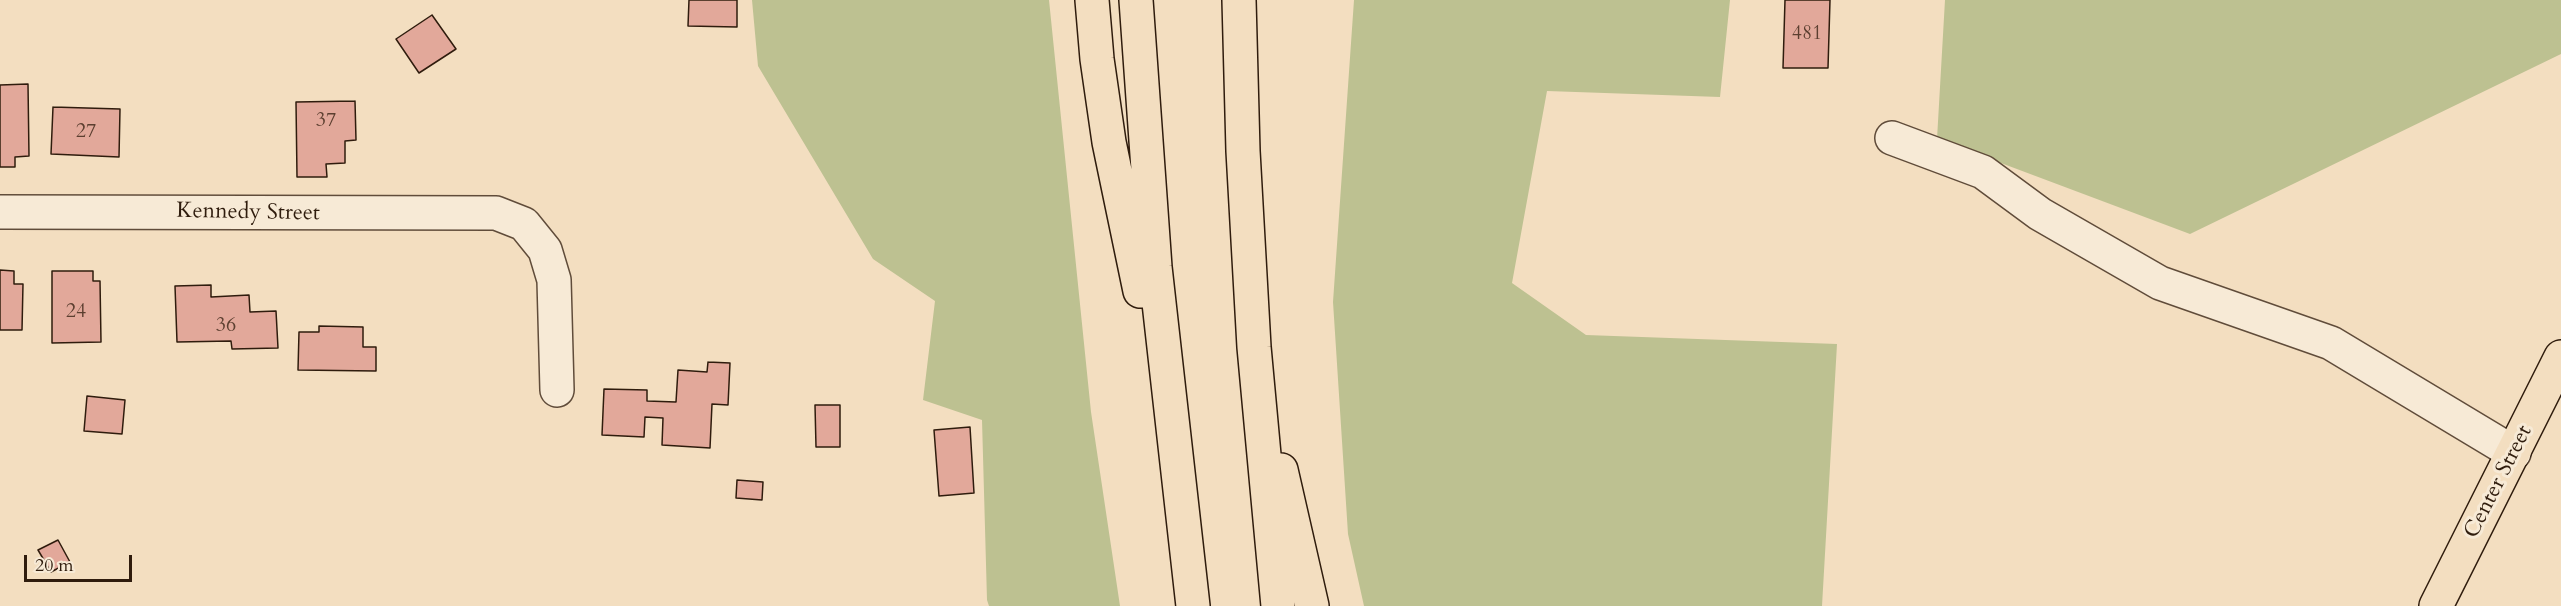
<!DOCTYPE html>
<style>
body{margin:0}
#map{position:relative;width:2561px;height:606px;overflow:hidden;background:#f3dec0;font-family:Cardo,serif}
canvas{display:block}
.scale{position:absolute;left:24px;top:555px;width:108px;height:27px;box-sizing:border-box;border:3px solid #2f1c0d;border-top:0;padding-left:8px;font-size:18px;line-height:21px;white-space:nowrap;color:#2f1c0d;-webkit-text-stroke:4px #f7ead6;paint-order:stroke}
</style>
<div id="map">
<canvas width="2561" height="606"></canvas>
<div class="scale">20 m</div>
</div>
<script>
const ctx = document.querySelector('canvas').getContext('2d');
ctx.lineJoin = 'round';
function fill(path, color) { ctx.fillStyle = color; ctx.fill(path, 'evenodd'); }
const shape = rows => new Path2D(rows.map(r => 'M' + r).join(''));
function strokePath(path, color, width, dash) { ctx.strokeStyle = color; ctx.lineWidth = width; ctx.lineCap = dash ? 'butt' : 'round'; ctx.setLineDash(dash || []); ctx.stroke(path); }
function write(font, color, halo, rows, align = 'center') {
  ctx.font = font + ' Cardo,serif'; ctx.lineWidth = 6; ctx.setLineDash([]); ctx.textBaseline = 'middle'; ctx.strokeStyle = halo; ctx.fillStyle = color; for (const [text, x, y, turn = 0] of rows) {
    ctx.save(); ctx.translate(x, y); ctx.rotate((+turn || 0) * Math.PI / 180); ctx.textAlign = isNaN(turn) ? turn : align; if (halo) ctx.strokeText(text, 0, 0); ctx.fillText(text, 0, 0); ctx.restore();
  }
}
const green = shape([
 [752,0,1049,0,1091,412,1120,606,989,606,987,600,982,420,923,400,935,301,873,259,758,66],
 [1354,0,1730,0,1720,97,1547,91,1512,283,1586,335,1837,344,1822,606,1364,606,1348,534,1333,302],
 [1945,0,2561,0,2561,54,2190,234,1937,139]
]);
const building = shape([
 [689,0,737,0,737,27,688,26,689,0],
 [1785,0,1830,0,1828,68,1783,68,1785,0],
 [432,15,456,49,419,73,396,39,432,15],
 [28,84,29,156,15,157,15,167,0,167,0,85,28,84],
 [355,101,356,140,345,141,345,163,326,164,327,177,297,177,296,102,355,101],
 [53,107,120,109,119,157,51,154,53,107],
 [0,270,14,271,14,284,23,284,22,330,0,330,0,270],
 [52,271,93,271,93,281,100,281,101,342,52,343,52,271],
 [211,285,211,297,249,295,250,312,276,311,278,348,232,349,231,341,177,342,175,286,211,285],
 [319,326,363,327,363,347,376,347,376,371,298,370,299,332,319,332,319,326],
 [708,362,730,363,728,405,712,404,710,448,662,445,663,418,645,417,644,437,602,435,604,389,647,390,647,401,676,402,678,370,707,372,708,362],
 [87,396,125,400,122,434,84,431,87,396],
 [815,405,840,405,840,447,816,447,815,405],
 [970,427,974,493,939,496,934,430,970,427],
 [737,480,763,482,762,500,736,498,737,480],
 [58,540,70,562,51,572,38,550,58,540]
]);
const minor = shape([
 [1892,138,1983,172,2040,214,2160,283,2331,343,2514,453],
 [0,212,496,213,524,224,545,250,554,280,557,390]
]);
const major = shape([
 [2436,606,2561,357]
]);
const highway = shape([
 [1092,0,1097,59,1109,142,1140,291],
 [1136,0,1155,267,1193,606],
 [1239,0,1243,151,1254,347,1278,606],
 [1281,470,1312,606]
]);
const numberNames = [
 ["481",1807,34],
 ["37",326,121],
 ["27",86,132],
 ["24",76,312],
 ["36",226,326]
];
const streetNames = [
 ["Kennedy Street",248,213,1],
 ["Center Street",2499,482,-63]
];
fill(green, '#bdc191');
fill(building, '#e2a89a');
strokePath(building, '#2f1c0d', 1.5);
strokePath(minor, '#604c3a', 36);
strokePath(major, '#2f1c0d', 36);
strokePath(highway, '#2f1c0d', 36);
strokePath(minor, '#f7ead6', 33);
strokePath(major, '#f3dec0', 33);
strokePath(highway, '#f3dec0', 33);
write('20px', '#5c3f30', null, numberNames);
write('22px', '#2f1c0d', '#f7ead6', streetNames);
</script>
